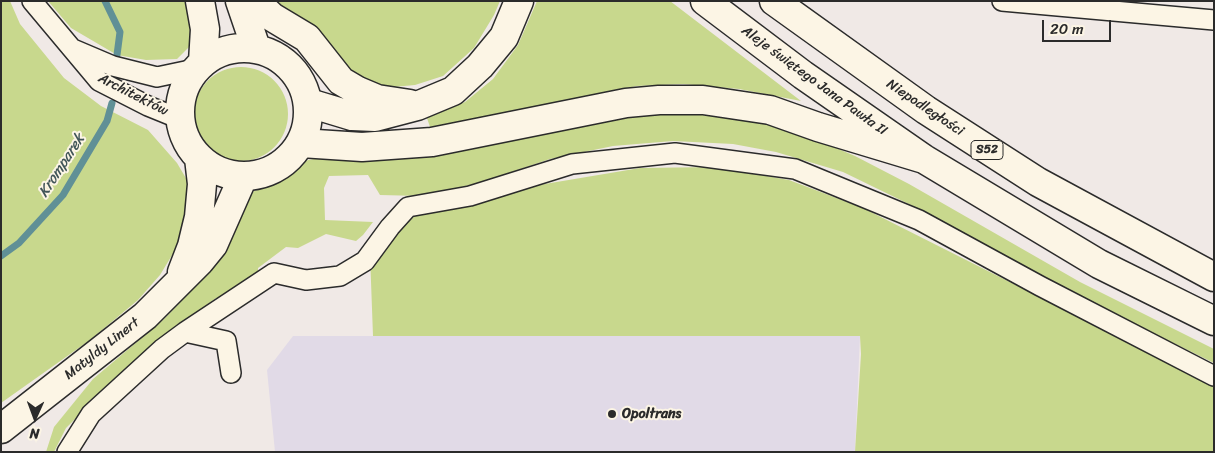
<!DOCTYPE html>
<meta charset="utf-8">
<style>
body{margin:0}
#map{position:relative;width:1215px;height:453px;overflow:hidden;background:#f0e9e6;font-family:Sriracha,sans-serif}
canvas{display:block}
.frame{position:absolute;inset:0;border:2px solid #2b2b2b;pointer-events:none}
.north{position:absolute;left:10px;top:393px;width:50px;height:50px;-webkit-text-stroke:4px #fcf5e5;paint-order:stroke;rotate:182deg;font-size:14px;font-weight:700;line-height:20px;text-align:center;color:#2b2b2b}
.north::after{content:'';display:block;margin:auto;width:18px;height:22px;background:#2b2b2b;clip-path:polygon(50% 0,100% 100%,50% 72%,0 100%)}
.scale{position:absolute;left:1042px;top:20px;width:69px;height:22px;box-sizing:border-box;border:2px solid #2b2b2b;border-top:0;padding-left:6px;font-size:15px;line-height:18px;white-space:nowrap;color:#2b2b2b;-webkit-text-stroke:4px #fcf5e5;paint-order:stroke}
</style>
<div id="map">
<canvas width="1215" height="453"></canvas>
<div class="frame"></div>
<div class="north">N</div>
<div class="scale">20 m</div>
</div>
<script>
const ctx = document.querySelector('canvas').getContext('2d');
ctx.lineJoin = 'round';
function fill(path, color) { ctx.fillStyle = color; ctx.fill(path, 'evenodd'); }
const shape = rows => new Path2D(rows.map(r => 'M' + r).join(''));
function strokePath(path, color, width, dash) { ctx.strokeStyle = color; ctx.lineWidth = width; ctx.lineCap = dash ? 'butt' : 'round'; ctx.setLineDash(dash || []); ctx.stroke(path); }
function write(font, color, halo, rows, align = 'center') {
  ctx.font = font + ' Sriracha,sans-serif'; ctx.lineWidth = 4; ctx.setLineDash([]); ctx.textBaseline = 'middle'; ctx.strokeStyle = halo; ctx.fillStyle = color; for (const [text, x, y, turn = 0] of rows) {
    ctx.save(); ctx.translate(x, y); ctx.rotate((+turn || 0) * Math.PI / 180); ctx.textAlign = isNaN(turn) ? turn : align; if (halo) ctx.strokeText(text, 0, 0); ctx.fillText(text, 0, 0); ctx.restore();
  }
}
const built = shape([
 [293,336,860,336,855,452,275,452,267,370]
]);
const green = shape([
 [1,1,10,1,20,24,64,78,101,106,148,130,177,163,187,180,191,195,177,247,160,275,138,300,90,340,1,403],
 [48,1,189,1,193,30,189,47,177,59,146,60,117,55,71,28],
 [271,1,500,1,494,15,474,48,443,76,415,85,382,88,356,76],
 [537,1,670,1,801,101,739,89,683,84,637,86,581,97,542,108,430,127,427,118,465,102,493,79,518,45],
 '194 114a47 47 0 1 1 94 0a47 47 0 1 1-94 0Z',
 [664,113,738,117,772,125,815,139,855,156,909,184,1080,282,1214,349,1214,363,1094,304,915,207,843,172,776,152,733,144,673,141,613,146,550,159,479,183,421,196,380,195,368,175,329,176,324,188,325,220,373,222,363,235,356,241,326,234,298,248,286,247,258,268,258,280,228,298,216,298,136,359,66,428,54,452,46,452,54,427,93,379,164,319,191,291,212,264,244,199,252,192,278,182,304,161,323,157],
 [715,167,789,180,863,208,1214,385,1214,452,855,452,861,354,860,336,373,336,370,254,408,207,640,168]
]);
const stream = shape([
 [105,1,120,32,117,55],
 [1,256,19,243,63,195,107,121,112,103]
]);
const street = shape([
 [32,1,99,81,148,106,180,119],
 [1002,1,1214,20],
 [73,49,113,66,157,77,195,69],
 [185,332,226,341,231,373],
 [67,452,91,414,162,349,185,332,274,273,306,280,340,276,365,261,390,227,408,207,470,196,572,164,675,153,795,169,919,220,1040,286,1214,376]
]);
const secondary = shape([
 [200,1,205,29,203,62],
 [240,1,256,48],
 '180 112a64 64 0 1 1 128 0a64 64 0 1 1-128 0Z',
 [182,272,192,246,199,217,202,184,199,158],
 [1,429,145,316,200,261,213,245,243,177]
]);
const highway = shape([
 [255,1,272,17,307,38,341,81,358,91,377,99,410,104],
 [705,1,803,75,924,159,1099,264,1214,321],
 [774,1,926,110,1038,182,1214,277],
 [309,103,352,116,375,117,417,106,453,91,480,66,504,37,519,1],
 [301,143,362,147,432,142,626,103,659,100,703,100,770,110,818,127,924,159]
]);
const markers = [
 [612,414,5,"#2b2b2b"]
];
const shields = [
 [987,150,32]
];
const shieldNames = [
 ["S52",987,150]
];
const streetNames = [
 ["Aleje świętego Jana Pawła II",814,81,36],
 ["Architektów",133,95,27],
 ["Niepodległości",925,108,34],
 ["Matyldy Linert",102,349,-38]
];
const poiNames = [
 ["Opoltrans",622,414]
];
const waterNames = [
 ["Kromparek",62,166,-57]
];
fill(built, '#e1dae7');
fill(green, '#c8d88d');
strokePath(stream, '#609096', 7);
strokePath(street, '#2b2b2b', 22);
strokePath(secondary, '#2b2b2b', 31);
strokePath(highway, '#2b2b2b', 31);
strokePath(street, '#fcf5e5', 19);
strokePath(secondary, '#fcf5e5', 28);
strokePath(highway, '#fcf5e5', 28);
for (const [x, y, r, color] of markers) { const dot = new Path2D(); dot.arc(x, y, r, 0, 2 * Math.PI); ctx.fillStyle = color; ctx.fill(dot); strokePath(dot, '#fcf5e5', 2); }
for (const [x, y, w] of shields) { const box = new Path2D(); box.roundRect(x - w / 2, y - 9.5, w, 19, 4); ctx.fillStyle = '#fcf5e5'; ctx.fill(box); strokePath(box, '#2b2b2b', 1); }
write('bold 12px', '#2b2b2b', null, shieldNames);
write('14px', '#2b2b2b', '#fcf5e5', streetNames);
write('bold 14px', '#2b2b2b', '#fcf5e5', poiNames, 'left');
write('italic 15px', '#415558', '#fcf5e5', waterNames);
</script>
